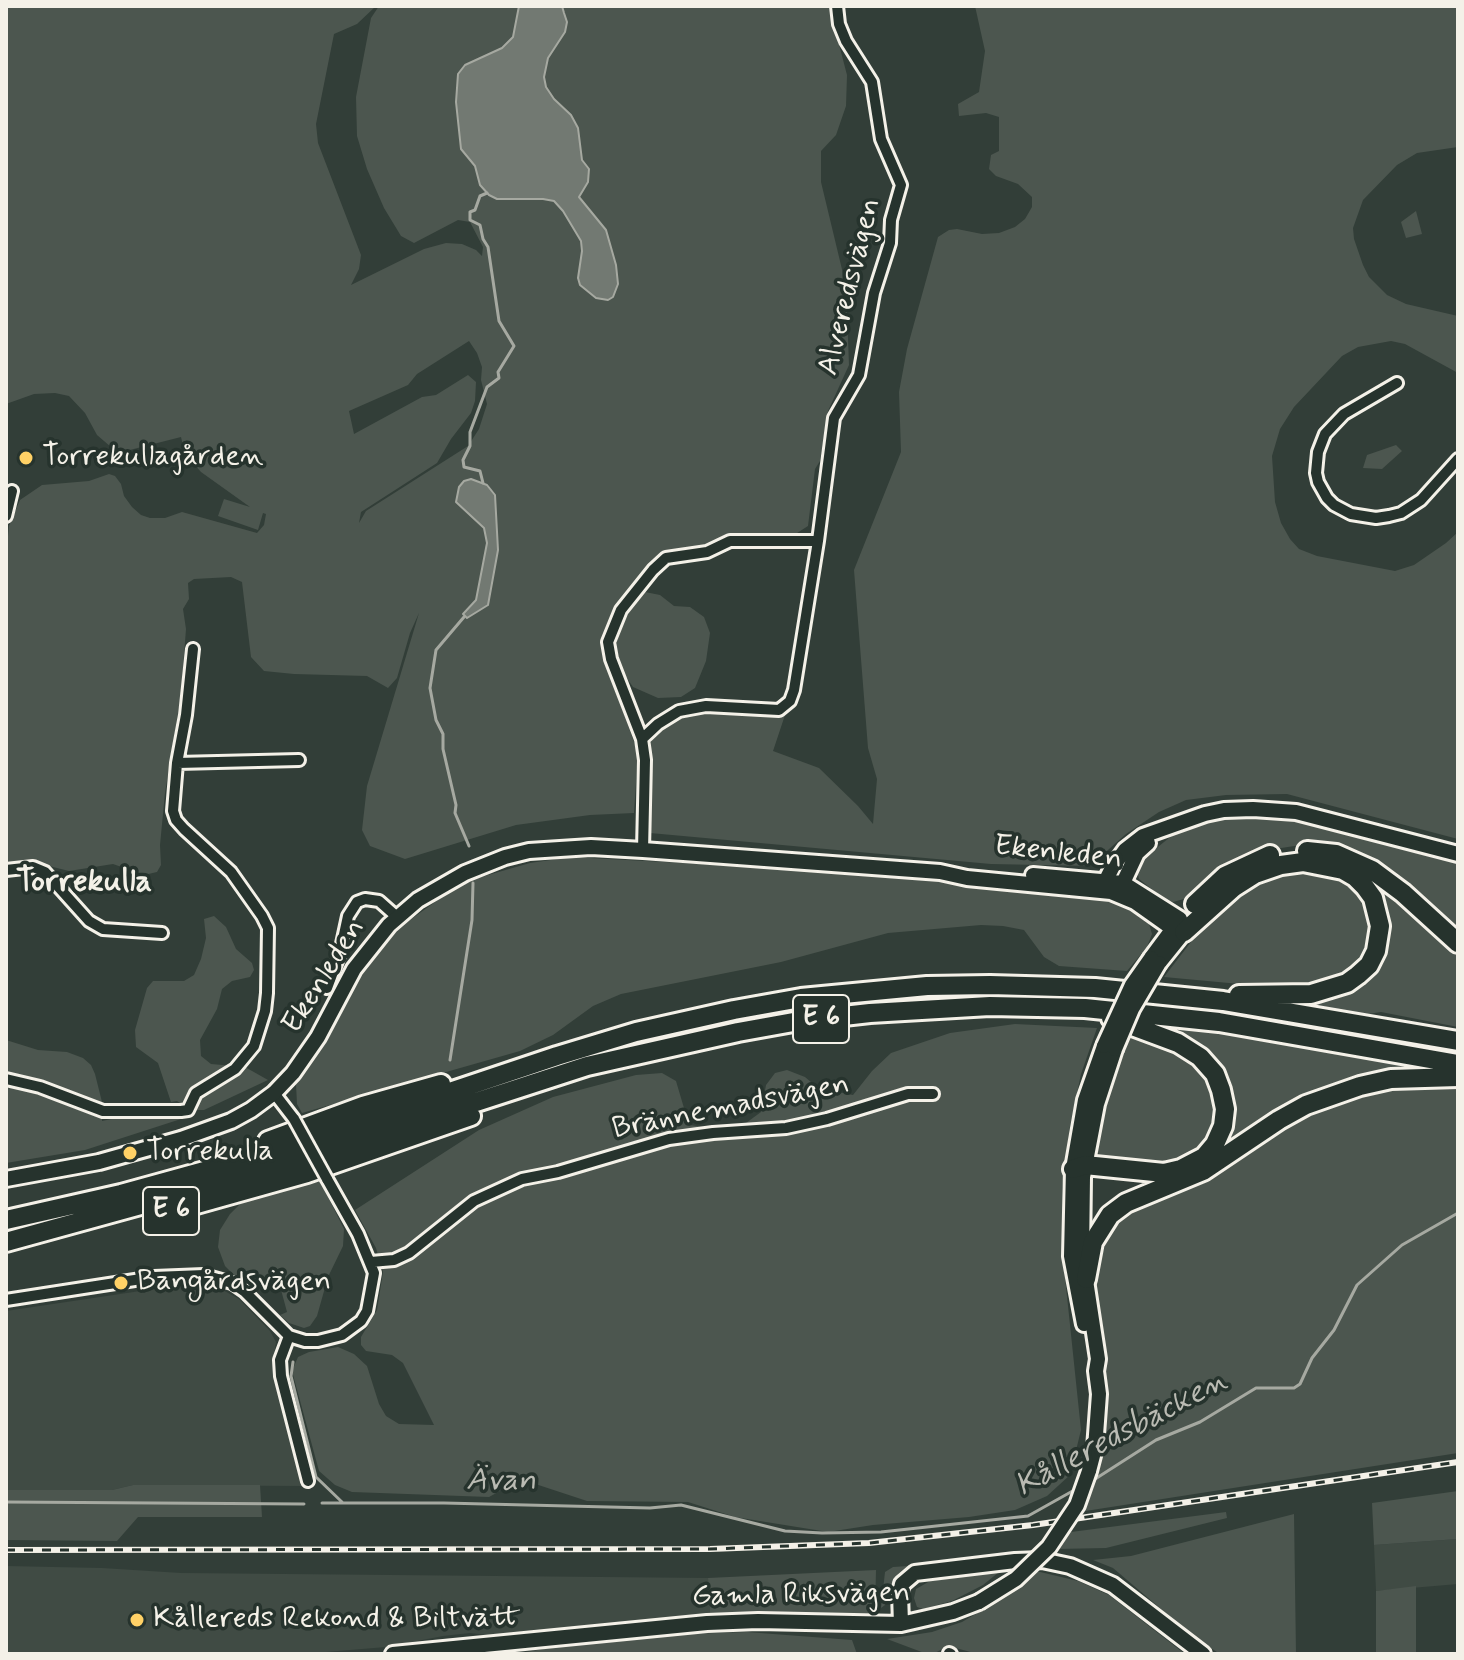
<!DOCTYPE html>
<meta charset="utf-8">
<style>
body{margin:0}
#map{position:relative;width:1464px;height:1660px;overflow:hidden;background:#323e38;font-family:Mynerve,sans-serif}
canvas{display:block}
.frame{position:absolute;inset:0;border:8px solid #f4f1e8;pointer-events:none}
</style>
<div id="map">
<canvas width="1464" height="1660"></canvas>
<div class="frame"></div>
</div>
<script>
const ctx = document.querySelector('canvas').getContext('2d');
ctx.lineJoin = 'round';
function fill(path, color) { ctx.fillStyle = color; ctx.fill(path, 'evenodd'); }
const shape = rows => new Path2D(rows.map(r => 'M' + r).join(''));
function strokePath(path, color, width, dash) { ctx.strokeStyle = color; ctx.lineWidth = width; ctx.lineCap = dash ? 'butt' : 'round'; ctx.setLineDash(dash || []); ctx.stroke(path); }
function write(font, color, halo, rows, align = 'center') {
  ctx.font = font + ' Mynerve,sans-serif'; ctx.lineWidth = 7; ctx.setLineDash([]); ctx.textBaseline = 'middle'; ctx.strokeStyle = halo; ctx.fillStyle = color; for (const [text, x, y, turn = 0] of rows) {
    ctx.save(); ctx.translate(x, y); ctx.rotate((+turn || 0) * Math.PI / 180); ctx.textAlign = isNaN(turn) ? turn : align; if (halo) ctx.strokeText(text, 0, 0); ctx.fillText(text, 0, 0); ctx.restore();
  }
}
const built = shape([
 [194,1283,219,1288,239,1299,270,1331,276,1342,273,1362,278,1386,305,1486,133,1485,112,1490,6,1490,6,1311],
 [1458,1539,1458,1584,1376,1591,1374,1545],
 [6,1566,102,1568,181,1573,708,1578,710,1616,495,1636,470,1633,443,1636,386,1647,302,1654,6,1654]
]);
const green = shape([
 [6,6,376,6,357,24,334,34,316,124,318,143,361,255,359,269,351,285,424,249,446,243,462,244,476,250,482,256,483,247,470,222,458,220,414,243,401,236,384,208,367,169,357,136,356,97,371,18,379,6,829,6,847,75,846,106,836,135,821,151,821,182,846,286,849,365,828,411,820,461,815,469,808,526,794,535,750,535,724,539,709,548,674,552,613,616,607,631,607,656,610,675,638,753,634,813,590,815,516,825,405,859,370,846,362,830,367,786,419,613,410,633,397,678,388,688,367,676,294,674,264,671,251,657,242,582,231,577,194,579,188,583,189,599,183,609,186,629,181,694,165,793,160,845,161,865,157,872,144,875,113,864,69,871,29,861,18,861,11,865,6,884,6,556,9,526,20,500,42,485,89,481,109,474,115,476,121,484,124,496,132,507,141,515,150,518,165,518,182,512,257,533,264,525,266,514,263,513,258,530,218,516,224,499,250,507,201,472,185,454,181,437,118,453,97,435,85,413,69,396,55,393,34,394,6,404],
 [469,341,477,353,482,367,481,380,487,404,479,429,468,446,366,511,359,523,361,512,437,463,451,439,471,413,475,401,476,382,468,375,436,395,422,397,354,434,349,411,408,385,417,374],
 [975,6,1458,6,1458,147,1417,153,1397,165,1363,200,1353,228,1354,239,1363,265,1369,277,1387,295,1406,304,1458,316,1458,373,1405,344,1391,341,1358,347,1342,356,1294,407,1280,429,1272,456,1275,502,1281,523,1290,539,1299,549,1317,556,1395,571,1414,565,1446,543,1458,532,1458,839,1287,794,1226,795,1186,800,1159,812,1126,834,1090,866,991,864,650,833,650,744,656,732,667,721,698,711,785,715,773,751,819,768,858,806,873,824,877,779,868,748,854,570,901,452,899,392,907,349,938,237,949,230,957,229,982,234,999,233,1015,227,1025,219,1032,207,1032,197,1018,184,996,176,989,169,991,155,999,151,999,117,986,113,959,116,958,104,979,92,985,51],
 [1416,211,1422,234,1406,238,1401,222],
 [1396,445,1402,451,1382,469,1363,468,1367,455],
 [645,592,660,595,674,606,690,607,704,617,710,633,706,661,695,688,681,697,658,698,633,687,622,671,616,645,620,629,631,609],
 [1251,815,1279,817,1380,840,1458,863,1458,935,1332,847,1301,845,1268,850,1191,897,1173,902,1164,899,1139,879,1137,871,1142,860,1175,833,1211,821],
 [571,857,851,872,1091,897,1123,904,1147,917,1152,934,1147,947,1127,971,1059,966,1044,957,1024,930,1003,926,981,925,888,933,781,962,621,994,593,1006,553,1035,520,1051,302,1113,297,1104,296,1084,320,1047,356,978,382,945,400,927,445,895,474,879,530,863],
 [1357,868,1389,890,1458,954,1458,1027,1381,1012,1368,1014,1295,1003,1340,996,1358,986,1372,974,1381,960],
 [1298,869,1339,877,1352,885,1365,898,1372,915,1371,948,1352,972,1316,986,1283,988,1164,977,1211,916,1242,891,1269,876],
 [214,916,226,927,236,949,252,963,254,970,250,977,232,981,222,989,217,1009,200,1040,201,1056,211,1064,245,1067,268,1080,204,1110,190,1110,177,1101,171,1102,158,1063,136,1047,135,1030,147,988,153,981,184,981,194,975,201,959,206,938,204,919],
 [1139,1022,1242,1035,1442,1072,1387,1075,1208,1162,1228,1089],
 [1015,1024,1097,1028,1081,1074,1070,1126,1062,1188,1063,1258,1081,1430,1070,1475,1047,1496,1015,1510,969,1517,873,1525,828,1532,735,1517,688,1502,587,1501,502,1473,503,1483,500,1491,489,1497,352,1492,335,1485,319,1471,292,1371,298,1357,309,1352,338,1347,354,1354,367,1366,379,1404,386,1416,399,1424,434,1425,403,1363,392,1355,366,1351,361,1345,361,1337,377,1310,383,1272,376,1248,355,1210,479,1130,553,1097,636,1075,662,1073,676,1081,689,1125,704,1127,746,1123,761,1112,766,1085,775,1073,787,1070,805,1077,818,1088,853,1095,872,1071,891,1053,950,1033],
 [1130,1034,1163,1044,1199,1066,1210,1080,1218,1106,1216,1123,1204,1145,1178,1163,1155,1168,1109,1163,1099,1155,1095,1144,1101,1117,1112,1078],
 [6,1040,38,1050,67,1052,83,1058,91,1065,95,1074,102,1102,102,1121,130,1115,180,1116,181,1119,85,1150,6,1163],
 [1458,1085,1458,1453,1079,1512,1093,1490,1104,1447,1106,1376,1094,1300,1095,1277,1106,1242,1119,1220,1140,1205,1186,1188,1217,1171,1255,1143,1311,1111,1383,1088],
 [318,1177,344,1229,343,1246,328,1277,317,1316,310,1326,304,1328,289,1323,280,1315,287,1312,280,1286,253,1287,239,1280,225,1266,218,1247,220,1230,230,1214,240,1204],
 [133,1485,260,1485,262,1517,138,1517,117,1541,6,1540,6,1490,112,1490],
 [1458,1491,1458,1539,1374,1545,1372,1503],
 [1226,1512,1227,1518,1106,1548,1056,1549,1071,1532],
 [1294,1514,1296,1654,1220,1654,1195,1638,1113,1568,1093,1560,1131,1556],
 [908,1566,898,1574,885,1605,881,1608,885,1572,893,1567],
 [876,1570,875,1613,710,1616,708,1578],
 [1036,1571,1078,1581,1109,1595,1185,1654,978,1654,948,1646,933,1654,927,1654,887,1639,932,1632,962,1622,1006,1596],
 [999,1572,983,1585,952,1601,923,1609,917,1607,914,1598,916,1589,930,1581],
 [1416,1586,1416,1654,1376,1654,1376,1591],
 [747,1632,852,1640,857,1654,514,1654,622,1636]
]);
const water = shape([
 [519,6,562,6,564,13,567,22,565,32,548,58,544,77,546,87,554,99,571,115,578,128,582,160,589,169,588,182,579,197,606,230,616,265,618,284,613,297,608,300,596,298,580,285,578,278,582,251,581,241,563,211,554,201,543,199,497,199,489,195,480,185,475,166,461,149,456,102,458,74,465,65,502,48,513,37,519,6],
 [471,479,487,485,495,495,498,550,488,605,467,618,463,614,476,600,487,543,484,528,456,502,459,487,464,481,471,479]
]);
const stream = shape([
 [483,483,480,471,464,467,463,460,470,446,470,432,487,387,499,378,498,372,514,346,499,321,488,247,483,239,480,225,470,220,470,212,475,210,480,196,487,193],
 [464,617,436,650,430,688,436,720,443,734,443,749,456,805,455,813,469,846],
 [450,1060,472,920,473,883],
 [293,1362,291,1376,316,1477,343,1503],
 [1092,1481,1156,1440,1200,1422,1256,1388,1294,1388,1300,1384,1312,1358,1334,1330,1357,1285,1402,1245,1458,1213],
 [6,1502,304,1504],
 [322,1503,444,1503,650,1508,681,1505,785,1531,822,1533,881,1532,1028,1516,1078,1488]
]);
const street = shape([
 [1397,383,1344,414,1325,434,1318,452,1316,473,1318,482,1327,498,1334,505,1351,514,1376,518,1389,516,1401,513,1421,500,1458,459],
 [6,516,12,491],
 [642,739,658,724,679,711,706,706,779,710,790,701,794,690,818,541,834,418,859,375,874,293,890,243,891,220,901,185,881,139,872,82,846,41,839,24,837,6],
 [177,763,299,760],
 [643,850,645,760,642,739,611,659,608,642,621,610,653,570,666,558,707,552,730,541,818,541],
 [6,870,33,867,45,872,89,921,103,929,162,933],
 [327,988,340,953,348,916,357,902,365,899,379,901,397,917],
 [6,1079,40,1087,103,1111,181,1111,188,1110,196,1093,235,1069,254,1046,265,1011,267,993,268,928,262,916,231,872,184,829,176,820,173,811,177,763,186,715,193,649],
 [274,1093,294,1119],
 [371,1262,394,1260,409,1253,474,1201,522,1179,558,1172,669,1139,713,1133,786,1128,827,1119,908,1094,933,1094],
 [6,1300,154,1277,204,1275,232,1283,245,1292,289,1336,305,1341,318,1341,342,1335,361,1321,367,1311,374,1273,358,1234,327,1179],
 [289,1336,280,1360,281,1376,308,1481],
 [949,1653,951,1654]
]);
const secondary = shape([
 [1033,875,1123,883,1180,919,1184,932],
 [1117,887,1123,883,1137,853,1148,843],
 [1111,892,1106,880,1112,868,1125,850,1143,836,1205,814,1224,810,1253,809,1296,812,1458,854],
 [1151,958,1177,923],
 [1159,963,1184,932],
 [6,1179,99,1162,181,1139,231,1121,251,1110,274,1093,293,1073,318,1037,354,969,389,925,418,900,465,873,505,857,529,851,591,847,643,850,940,872,967,878,1111,892,1135,902,1173,929,1184,932],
 [1084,1324,1071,1256,1073,1169,1085,1100,1104,1046],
 [1089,1471,1095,1448,1099,1394,1096,1371,1098,1359,1082,1254,1083,1177,1097,1104,1115,1049],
 [901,1624,900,1593,902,1584,915,1573,1015,1561,1042,1560,1070,1566,1113,1585,1203,1654],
 [393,1654,707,1623,758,1621,901,1624,953,1612,979,1602]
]);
const highway = shape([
 [1307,851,1336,854,1372,870,1403,893,1458,943],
 [1195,904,1225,876,1270,855],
 [1184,932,1233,888,1255,874,1281,865,1303,862,1343,870,1355,877,1365,887,1373,898,1380,926,1376,951,1369,965,1358,975,1347,983,1311,994,1239,995],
 [268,1141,363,1106,441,1084],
 [1073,1169,1085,1165,1164,1173,1181,1169,1204,1157,1215,1144,1223,1126,1225,1109,1221,1090,1215,1074,1200,1057,1178,1043,1111,1018],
 [175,1210,307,1173,471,1116],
 [6,1220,121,1194,259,1156,557,1056,636,1032,734,1010,801,998,927,986,990,985,1095,988,1223,1001,1458,1041],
 [6,1242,264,1171,587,1066,738,1032,799,1021,870,1013,990,1006,1085,1008,1219,1022,1458,1064],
 [1086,1279,1093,1242,1110,1215,1126,1203,1203,1171,1279,1120,1306,1105,1360,1086,1391,1079,1458,1077]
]);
const rail = shape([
 [6,1550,710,1549,869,1543,1033,1525,1458,1462]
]);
const streetBridge = shape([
 [294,1119,327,1179]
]);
const secondaryBridge = shape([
 [1104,1046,1132,985,1151,958],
 [1115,1049,1132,1009,1159,963],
 [979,1602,1016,1579,1049,1547,1077,1505,1089,1471]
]);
const markers = [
 [26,458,8,"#ffd166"],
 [130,1153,8,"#ffd166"],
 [121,1283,8,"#ffd166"],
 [137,1620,8,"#ffd166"]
];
const shields = [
 [821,1019,56],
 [171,1211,56]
];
const shieldNames = [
 ["E 6",821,1019],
 ["E 6",171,1211]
];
const streetNames = [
 ["Alveredsvägen",851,287,-76],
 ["Ekenleden",1058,854,6],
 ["Ekenleden",325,977,-58],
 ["Brännemadsvägen",731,1108,-11],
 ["Gamla Riksvägen",801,1596,-1]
];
const poiNames = [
 ["Torrekullagården",42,458],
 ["Torrekulla",146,1153],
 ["Bangårdsvägen",137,1283],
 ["Kållereds Rekond & Biltvätt",153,1620]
];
const neighbourhoodNames = [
 ["Torrekulla",84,883]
];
const waterNames = [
 ["Kålleredsbäcken",1122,1435,-28],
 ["Ävan",501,1482]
];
fill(built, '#404b44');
fill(green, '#4c564f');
fill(water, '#727972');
strokePath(water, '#a6a9a1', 2);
strokePath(stream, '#a6a9a1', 3);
strokePath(street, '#f4f1e8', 16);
strokePath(secondary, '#f4f1e8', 20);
strokePath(highway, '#f4f1e8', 24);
strokePath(street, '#26332d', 10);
strokePath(secondary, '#26332d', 14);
strokePath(highway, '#26332d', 18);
strokePath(rail, '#f4f1e8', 6);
strokePath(rail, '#26332d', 3, [9]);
strokePath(streetBridge, '#f4f1e8', 16, []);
strokePath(secondaryBridge, '#f4f1e8', 20, []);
strokePath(streetBridge, '#26332d', 10);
strokePath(secondaryBridge, '#26332d', 14);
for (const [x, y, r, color] of markers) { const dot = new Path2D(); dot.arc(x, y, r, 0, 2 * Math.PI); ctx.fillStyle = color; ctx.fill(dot); strokePath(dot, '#26332d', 3); }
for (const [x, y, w] of shields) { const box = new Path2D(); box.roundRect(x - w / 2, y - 24, w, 48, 6); ctx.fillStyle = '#26332d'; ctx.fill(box); strokePath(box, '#f4f1e8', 2); }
write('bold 28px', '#f4f1e8', null, shieldNames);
write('30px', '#f4f1e8', '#26332d', streetNames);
write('30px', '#f4f1e8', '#26332d', poiNames, 'left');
write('bold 32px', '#f4f1e8', '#26332d', neighbourhoodNames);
write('italic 32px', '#babbb3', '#26332d', waterNames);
</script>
